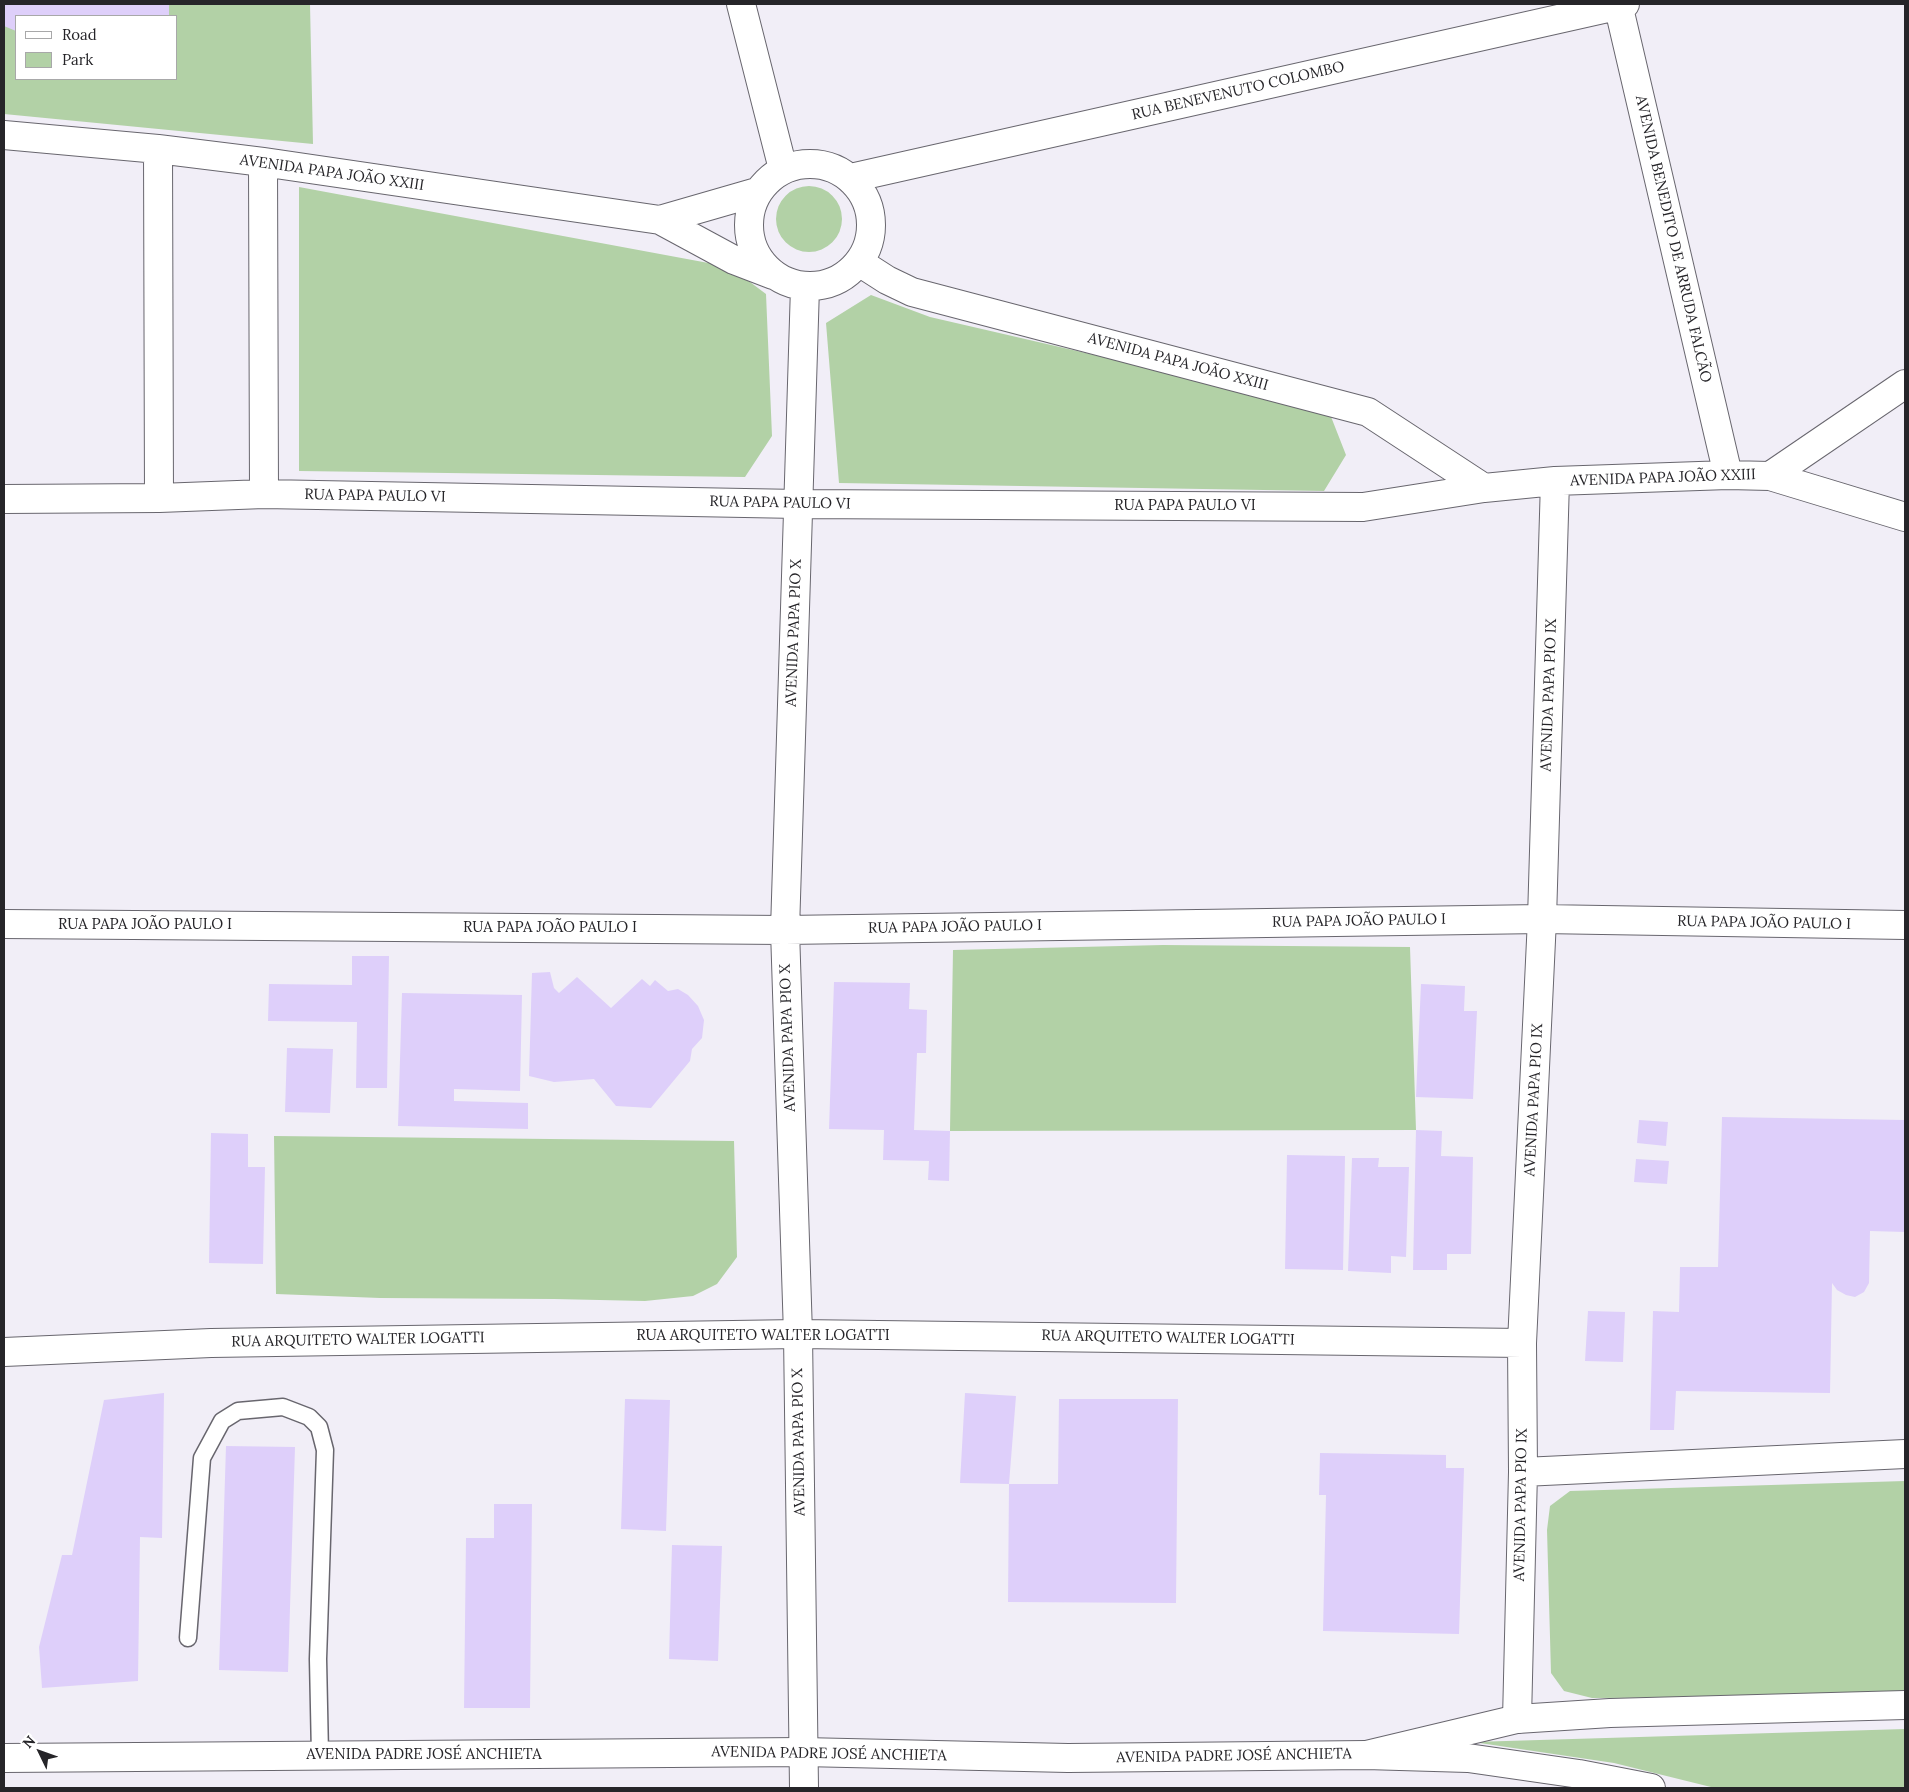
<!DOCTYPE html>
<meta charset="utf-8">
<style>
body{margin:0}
#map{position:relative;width:1909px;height:1792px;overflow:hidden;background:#f1eef7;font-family:Lora,serif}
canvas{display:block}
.frame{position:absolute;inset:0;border:5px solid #262529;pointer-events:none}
.legend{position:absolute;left:15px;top:15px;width:162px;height:65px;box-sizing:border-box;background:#fff;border:1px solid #a8a8a9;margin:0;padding:6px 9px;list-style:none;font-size:15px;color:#262529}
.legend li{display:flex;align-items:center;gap:10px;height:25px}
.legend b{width:25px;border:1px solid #a8a8a9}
.north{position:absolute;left:15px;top:1727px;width:50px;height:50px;-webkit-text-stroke:4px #fff;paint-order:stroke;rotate:312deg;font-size:14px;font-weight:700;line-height:20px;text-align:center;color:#262529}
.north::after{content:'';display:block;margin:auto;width:18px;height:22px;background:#262529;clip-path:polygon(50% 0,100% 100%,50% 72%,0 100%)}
</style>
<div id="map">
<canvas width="1909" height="1792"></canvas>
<div class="frame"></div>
<ul class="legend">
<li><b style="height:6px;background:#fff"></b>Road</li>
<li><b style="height:14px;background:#b2d1a6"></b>Park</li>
</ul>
<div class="north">N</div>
</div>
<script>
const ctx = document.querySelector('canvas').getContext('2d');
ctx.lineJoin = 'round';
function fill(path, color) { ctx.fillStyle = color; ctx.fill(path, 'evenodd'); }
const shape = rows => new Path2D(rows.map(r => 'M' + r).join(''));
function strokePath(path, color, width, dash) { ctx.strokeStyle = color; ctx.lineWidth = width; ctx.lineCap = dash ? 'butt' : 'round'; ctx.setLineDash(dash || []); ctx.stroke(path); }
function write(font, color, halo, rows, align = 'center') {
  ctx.font = font + ' Lora,serif'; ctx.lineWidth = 4; ctx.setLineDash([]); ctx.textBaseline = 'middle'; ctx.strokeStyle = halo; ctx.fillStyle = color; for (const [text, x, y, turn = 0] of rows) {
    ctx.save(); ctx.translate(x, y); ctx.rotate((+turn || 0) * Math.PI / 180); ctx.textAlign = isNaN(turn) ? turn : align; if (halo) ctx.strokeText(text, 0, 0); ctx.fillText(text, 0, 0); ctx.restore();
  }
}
const green = shape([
 [4,4,310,4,313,144,4,114],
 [16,16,176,16,176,79,16,79],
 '776 219a33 33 0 1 1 66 0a33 33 0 1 1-66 0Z',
 [299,187,730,267,766,294,772,436,745,477,299,471],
 [871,295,930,317,1328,409,1346,455,1324,491,839,483,826,323],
 [1163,945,1410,947,1416,1130,950,1131,953,950],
 [274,1136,734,1141,737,1257,717,1284,693,1296,645,1301,554,1299,380,1298,276,1294],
 [1905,1481,1905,1692,1796,1697,1592,1698,1564,1691,1551,1673,1547,1530,1550,1506,1570,1491],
 [1905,1729,1905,1788,1715,1788,1614,1763,1473,1742]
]);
const building = shape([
 [4,4,169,4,169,16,16,16,16,31,4,26],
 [352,956,389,956,387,1088,356,1088,357,1022,268,1021,269,984,352,985],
 [550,972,554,988,559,993,577,977,611,1008,642,979,650,986,655,980,668,991,678,989,688,995,698,1006,704,1020,702,1038,692,1049,690,1061,651,1108,616,1106,594,1079,554,1082,529,1076,532,973],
 [834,982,910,983,909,1009,927,1010,926,1053,917,1053,914,1130,950,1131,949,1181,928,1180,929,1161,883,1160,884,1130,829,1129],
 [1421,984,1465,986,1464,1011,1477,1011,1473,1099,1416,1097],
 [402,993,522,995,520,1091,454,1089,454,1101,528,1103,528,1129,398,1126],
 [287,1048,333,1049,330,1113,285,1112],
 [1722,1117,1905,1120,1905,1232,1870,1231,1869,1283,1864,1292,1855,1297,1846,1295,1837,1290,1832,1283,1830,1393,1676,1391,1674,1430,1650,1430,1653,1311,1679,1312,1680,1267,1718,1267],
 [1639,1120,1668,1122,1666,1146,1637,1143],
 [1416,1130,1442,1131,1441,1156,1473,1157,1471,1254,1447,1254,1447,1270,1413,1270],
 [211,1133,248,1134,248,1167,265,1167,263,1264,209,1263],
 [1287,1155,1345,1156,1343,1270,1285,1269],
 [1352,1158,1379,1158,1378,1167,1409,1167,1406,1257,1391,1256,1391,1273,1348,1271],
 [1636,1159,1669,1161,1667,1184,1634,1182],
 [1588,1311,1625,1312,1623,1362,1585,1361],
 [164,1393,162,1538,140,1537,138,1681,42,1688,39,1647,62,1555,72,1555,104,1400],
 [965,1393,1016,1396,1009,1484,960,1483],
 [625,1399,670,1400,666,1531,621,1529],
 [1059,1399,1178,1399,1176,1603,1008,1602,1009,1484,1058,1484],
 [226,1446,295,1447,288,1672,219,1670],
 [1320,1453,1446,1455,1446,1468,1464,1468,1459,1634,1323,1631,1326,1495,1319,1495],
 [494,1504,532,1504,530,1708,464,1708,466,1538,494,1538],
 [672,1545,722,1546,718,1661,669,1659]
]);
const service = shape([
 [188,1638,202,1458,222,1421,238,1411,283,1407,309,1417,319,1427,325,1450,318,1659,320,1755]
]);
const minor = shape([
 [741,4,783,169],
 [1618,4,1728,475],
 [4,135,158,149,263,162,660,220,734,260,773,275],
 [158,149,159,498],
 [263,162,264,494],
 '749 225a61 61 0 1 1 122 0a61 61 0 1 1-122 0Z',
 [851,178,1625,4],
 [660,220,757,192],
 [859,262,887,280,912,292,1368,412,1484,488],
 [1770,476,1905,384],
 [4,499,159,498,264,494,798,504,1363,507,1484,488,1555,481,1728,475,1770,476,1905,517],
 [4,924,785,930,1542,919,1905,925],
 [4,1352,211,1343,798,1334,1522,1343],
 [1523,1472,1905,1454],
 [1517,1719,1523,1472,1522,1343,1542,919,1555,481],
 [804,1788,798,1334,785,930,805,287]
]);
const secondary = shape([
 [4,1758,803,1752,1068,1758,1366,1755,1468,1758,1579,1774,1651,1788]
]);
const motorway = shape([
 [1366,1755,1517,1719,1610,1713,1905,1705]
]);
const streetNames = [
 ["RUA BENEVENUTO COLOMBO",1238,91,-13],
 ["AVENIDA PAPA JOÃO XXIII",332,173,8],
 ["AVENIDA BENEDITO DE ARRUDA FALCÃO",1673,239,77],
 ["AVENIDA PAPA JOÃO XXIII",1178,362,15],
 ["AVENIDA PAPA JOÃO XXIII",1663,478,-2],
 ["RUA PAPA PAULO VI",375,496,1],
 ["RUA PAPA PAULO VI",780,503,1],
 ["RUA PAPA PAULO VI",1185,506],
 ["AVENIDA PAPA PIO X",794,633,-88],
 ["AVENIDA PAPA PIO IX",1549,695,-88],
 ["RUA PAPA JOÃO PAULO I",1359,921,-1],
 ["RUA PAPA JOÃO PAULO I",1764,923,1],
 ["RUA PAPA JOÃO PAULO I",145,925],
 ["RUA PAPA JOÃO PAULO I",955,927,-1],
 ["RUA PAPA JOÃO PAULO I",550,928],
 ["AVENIDA PAPA PIO X",788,1038,-92],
 ["AVENIDA PAPA PIO IX",1534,1100,-87],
 ["RUA ARQUITETO WALTER LOGATTI",763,1336],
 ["RUA ARQUITETO WALTER LOGATTI",1168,1338,1],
 ["RUA ARQUITETO WALTER LOGATTI",358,1340,-1],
 ["AVENIDA PAPA PIO X",799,1442,-91],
 ["AVENIDA PAPA PIO IX",1521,1505,-89],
 ["AVENIDA PADRE JOSÉ ANCHIETA",829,1754,1],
 ["AVENIDA PADRE JOSÉ ANCHIETA",424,1755],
 ["AVENIDA PADRE JOSÉ ANCHIETA",1234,1756,-1]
];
fill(green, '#b2d1a6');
fill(building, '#decffa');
strokePath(service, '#68666e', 19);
strokePath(minor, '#68666e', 30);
strokePath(secondary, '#68666e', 30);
strokePath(motorway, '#68666e', 30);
strokePath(service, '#fff', 16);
strokePath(minor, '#fff', 28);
strokePath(secondary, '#fff', 28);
strokePath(motorway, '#fff', 28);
write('15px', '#262529', '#fff', streetNames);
</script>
